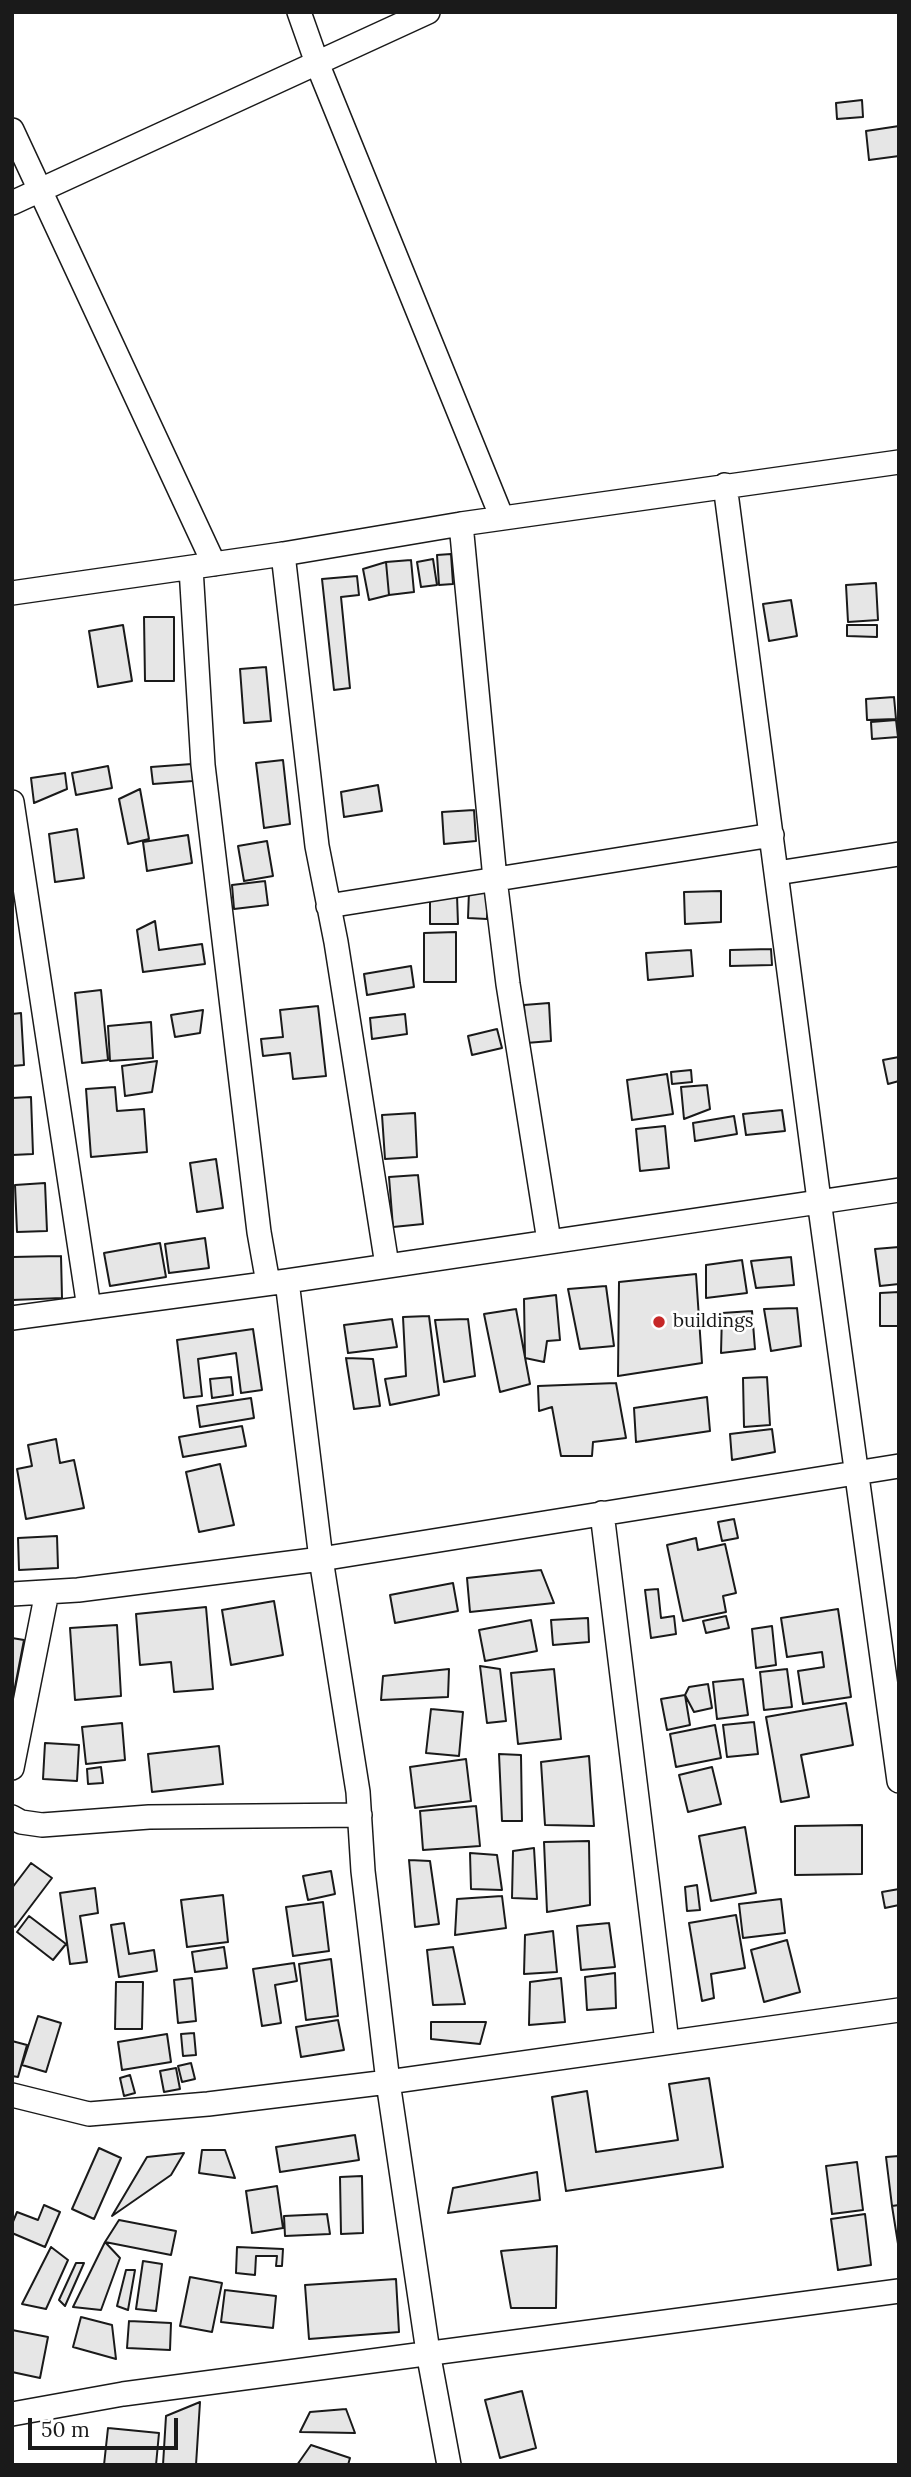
<!DOCTYPE html>
<style>
body{margin:0}
#map{position:relative;width:911px;height:2477px;overflow:hidden;background:#fff;font-family:Lora,serif}
canvas{display:block}
.frame{position:absolute;inset:0;border:14px solid #1a1a1a;pointer-events:none}
.scale{position:absolute;left:28px;top:2418px;width:150px;height:32px;box-sizing:border-box;border:4px solid #1a1a1a;border-top:0;padding-left:9px;font-size:21px;line-height:24px;white-space:nowrap;color:#1a1a1a;-webkit-text-stroke:5px #fff;paint-order:stroke}
</style>
<div id="map">
<canvas width="911" height="2477"></canvas>
<div class="frame"></div>
<div class="scale">50 m</div>
</div>
<script>
const ctx = document.querySelector('canvas').getContext('2d');
ctx.lineJoin = 'round';
function fill(path, color) { ctx.fillStyle = color; ctx.fill(path, 'evenodd'); }
const shape = rows => new Path2D(rows.map(r => 'M' + r).join(''));
function strokePath(path, color, width, dash) { ctx.strokeStyle = color; ctx.lineWidth = width; ctx.lineCap = dash ? 'butt' : 'round'; ctx.setLineDash(dash || []); ctx.stroke(path); }
function write(font, color, halo, rows, align = 'center') {
  ctx.font = font + ' Lora,serif'; ctx.lineWidth = 5; ctx.setLineDash([]); ctx.textBaseline = 'middle'; ctx.strokeStyle = halo; ctx.fillStyle = color; for (const [text, x, y, turn = 0] of rows) {
    ctx.save(); ctx.translate(x, y); ctx.rotate((+turn || 0) * Math.PI / 180); ctx.textAlign = isNaN(turn) ? turn : align; if (halo) ctx.strokeText(text, 0, 0); ctx.fillText(text, 0, 0); ctx.restore();
  }
}
const building = shape([
 [862,100,863,117,837,119,836,103,862,100],
 [899,126,899,156,869,160,866,131,899,126],
 [451,554,453,584,439,585,437,555,451,554],
 [433,559,437,585,421,587,417,562,433,559],
 [411,560,414,592,389,595,386,562,411,560],
 [386,562,389,595,369,600,363,569,386,562],
 [357,576,359,595,341,597,350,688,334,690,322,579,357,576],
 [876,583,878,620,848,622,846,585,876,583],
 [791,600,797,636,769,641,763,604,791,600],
 [144,617,174,617,174,681,145,681,144,617],
 [123,625,132,681,98,687,89,631,123,625],
 [847,625,877,625,877,637,847,636,847,625],
 [266,667,271,721,244,723,240,669,266,667],
 [894,697,896,719,867,720,866,699,894,697],
 [896,720,898,737,872,739,871,722,896,720],
 [283,760,290,824,264,828,256,763,283,760],
 [192,764,193,781,153,784,151,767,192,764],
 [108,766,112,788,76,795,72,773,108,766],
 [65,773,67,789,34,803,31,778,65,773],
 [378,785,382,811,344,817,341,792,378,785],
 [140,789,149,839,128,844,119,799,140,789],
 [474,810,476,841,444,844,442,812,474,810],
 [77,829,84,878,55,882,49,834,77,829],
 [188,835,192,863,147,871,143,842,188,835],
 [267,841,273,876,244,881,238,846,267,841],
 [265,881,268,905,234,909,232,885,265,881],
 [469,891,488,892,487,919,468,918,469,891],
 [721,891,721,922,685,924,684,892,721,891],
 [430,895,457,895,458,924,430,924,430,895],
 [155,921,159,950,202,944,205,964,143,972,137,930,155,921],
 [456,932,456,982,424,982,424,933,456,932],
 [771,949,772,965,730,966,730,950,771,949],
 [691,950,693,976,648,980,646,953,691,950],
 [411,966,414,987,367,995,364,974,411,966],
 [101,990,108,1060,82,1063,75,993,101,990],
 [549,1003,551,1041,526,1043,524,1005,549,1003],
 [318,1006,326,1076,293,1079,290,1053,263,1056,261,1039,283,1037,280,1010,318,1006],
 [203,1010,200,1033,175,1037,171,1015,203,1010],
 [21,1013,24,1065,12,1066,12,1014,21,1013],
 [405,1014,407,1034,372,1039,370,1018,405,1014],
 [151,1022,153,1058,110,1061,108,1026,151,1022],
 [497,1029,502,1048,472,1055,468,1036,497,1029],
 [899,1057,899,1081,888,1084,883,1060,899,1057],
 [157,1061,152,1092,125,1096,122,1066,157,1061],
 [691,1070,692,1082,672,1084,671,1072,691,1070],
 [667,1074,673,1114,632,1120,627,1080,667,1074],
 [707,1085,710,1109,684,1119,681,1087,707,1085],
 [115,1087,117,1111,144,1109,147,1152,91,1157,86,1089,115,1087],
 [31,1097,33,1154,12,1155,12,1098,31,1097],
 [782,1110,785,1131,746,1135,743,1114,782,1110],
 [415,1113,417,1157,385,1159,382,1115,415,1113],
 [734,1116,737,1134,695,1141,693,1123,734,1116],
 [665,1126,669,1168,640,1171,636,1129,665,1126],
 [216,1159,223,1208,197,1212,190,1163,216,1159],
 [418,1175,423,1224,393,1227,389,1177,418,1175],
 [45,1183,47,1231,17,1232,15,1185,45,1183],
 [205,1238,209,1268,169,1273,165,1244,205,1238],
 [160,1243,166,1277,110,1286,104,1253,160,1243],
 [899,1247,899,1284,880,1286,875,1249,899,1247],
 [61,1256,62,1298,12,1300,12,1257,61,1256],
 [791,1257,794,1285,756,1288,751,1261,791,1257],
 [742,1260,747,1293,706,1298,706,1265,742,1260],
 [696,1274,702,1363,618,1376,619,1282,696,1274],
 [606,1286,614,1346,580,1349,568,1289,606,1286],
 [899,1292,899,1326,880,1326,880,1293,899,1292],
 [556,1295,560,1340,547,1341,544,1362,525,1358,524,1299,556,1295],
 [797,1308,801,1346,771,1351,764,1309,797,1308],
 [516,1309,530,1384,500,1392,484,1314,516,1309],
 [752,1311,755,1349,721,1353,722,1313,752,1311],
 [429,1316,439,1395,390,1405,385,1379,406,1376,403,1317,429,1316],
 [392,1319,397,1347,348,1353,344,1325,392,1319],
 [468,1319,475,1376,444,1382,435,1320,468,1319],
 [253,1329,262,1390,241,1393,236,1353,198,1359,202,1396,184,1398,177,1340,253,1329],
 [346,1358,373,1359,380,1406,354,1409,346,1358],
 [231,1377,233,1395,212,1398,210,1379,231,1377],
 [767,1377,770,1425,744,1427,743,1378,767,1377],
 [616,1383,626,1438,593,1442,592,1456,561,1456,552,1407,539,1411,538,1386,616,1383],
 [707,1397,710,1431,636,1442,634,1408,707,1397],
 [251,1398,254,1418,200,1427,197,1406,251,1398],
 [242,1426,246,1446,183,1457,179,1437,242,1426],
 [772,1429,775,1452,732,1460,730,1434,772,1429],
 [56,1439,60,1463,74,1460,84,1508,26,1519,17,1469,32,1466,28,1445,56,1439],
 [220,1464,234,1525,199,1532,186,1472,220,1464],
 [734,1519,738,1538,722,1541,718,1522,734,1519],
 [57,1536,58,1568,19,1570,18,1538,57,1536],
 [696,1538,698,1550,725,1544,736,1593,723,1596,726,1612,683,1621,667,1545,696,1538],
 [541,1570,554,1603,470,1612,467,1578,541,1570],
 [453,1583,458,1611,395,1623,390,1595,453,1583],
 [658,1589,661,1618,674,1616,676,1634,651,1638,645,1590,658,1589],
 [274,1601,283,1655,231,1665,222,1610,274,1601],
 [206,1607,213,1689,174,1692,171,1662,140,1665,136,1614,206,1607],
 [838,1609,851,1697,803,1704,798,1671,824,1667,822,1652,787,1657,781,1618,838,1609],
 [726,1616,729,1628,706,1633,703,1621,726,1616],
 [588,1618,589,1642,553,1645,551,1620,588,1618],
 [531,1620,537,1651,485,1661,479,1630,531,1620],
 [117,1625,121,1696,75,1700,70,1628,117,1625],
 [772,1626,776,1665,756,1668,752,1629,772,1626],
 [12,1638,24,1640,14,1692,12,1692,12,1638],
 [480,1666,500,1669,506,1721,487,1723,480,1666],
 [449,1669,448,1697,381,1700,383,1676,449,1669],
 [554,1669,561,1739,518,1744,511,1673,554,1669],
 [787,1669,792,1707,764,1710,760,1672,787,1669],
 [743,1679,748,1715,717,1719,713,1682,743,1679],
 [708,1684,712,1708,694,1712,685,1695,689,1687,708,1684],
 [685,1695,690,1725,667,1730,661,1699,685,1695],
 [846,1703,853,1745,801,1755,809,1797,781,1802,766,1717,846,1703],
 [431,1709,463,1712,459,1756,426,1753,431,1709],
 [754,1722,758,1754,727,1757,723,1725,754,1722],
 [122,1723,125,1760,86,1764,82,1727,122,1723],
 [715,1725,721,1758,676,1767,670,1734,715,1725],
 [45,1743,79,1745,77,1781,43,1779,45,1743],
 [219,1746,223,1784,152,1792,148,1754,219,1746],
 [499,1754,521,1755,522,1821,502,1821,499,1754],
 [589,1756,594,1826,545,1825,541,1762,589,1756],
 [466,1759,471,1801,415,1808,410,1767,466,1759],
 [101,1767,103,1783,88,1784,87,1769,101,1767],
 [712,1767,721,1804,688,1812,679,1775,712,1767],
 [476,1806,480,1846,423,1850,420,1811,476,1806],
 [862,1825,862,1874,795,1875,795,1826,862,1825],
 [745,1827,756,1893,711,1901,699,1836,745,1827],
 [589,1841,590,1905,547,1912,544,1842,589,1841],
 [534,1848,537,1899,512,1898,513,1851,534,1848],
 [470,1853,497,1855,502,1890,471,1889,470,1853],
 [409,1860,430,1861,439,1924,415,1927,409,1860],
 [31,1863,52,1878,15,1927,12,1925,12,1888,31,1863],
 [331,1871,335,1894,308,1900,303,1876,331,1871],
 [697,1885,700,1910,687,1911,685,1887,697,1885],
 [95,1888,98,1913,80,1916,87,1962,70,1964,60,1893,95,1888],
 [899,1889,899,1905,885,1908,882,1892,899,1889],
 [223,1895,228,1942,187,1947,181,1900,223,1895],
 [502,1896,506,1928,455,1935,457,1899,502,1896],
 [781,1899,785,1933,743,1938,739,1904,781,1899],
 [323,1902,329,1951,293,1956,286,1907,323,1902],
 [736,1915,745,1968,711,1974,714,1998,702,2001,689,1923,736,1915],
 [29,1916,66,1944,53,1960,17,1932,29,1916],
 [124,1923,129,1954,154,1950,157,1971,119,1977,111,1925,124,1923],
 [609,1923,615,1967,581,1970,577,1926,609,1923],
 [553,1931,557,1972,524,1974,525,1935,553,1931],
 [787,1940,800,1992,764,2002,751,1950,787,1940],
 [224,1947,227,1968,195,1972,192,1952,224,1947],
 [453,1947,465,2004,433,2005,427,1950,453,1947],
 [331,1959,338,2016,306,2020,299,1964,331,1959],
 [294,1963,297,1981,275,1985,281,2023,262,2026,253,1969,294,1963],
 [615,1973,616,2008,587,2010,585,1977,615,1973],
 [192,1978,196,2021,178,2023,174,1980,192,1978],
 [561,1978,565,2022,529,2025,530,1982,561,1978],
 [116,1982,143,1982,142,2029,115,2029,116,1982],
 [38,2016,61,2023,46,2072,22,2065,38,2016],
 [338,2020,344,2050,301,2057,296,2027,338,2020],
 [431,2022,486,2022,480,2044,431,2039,431,2022],
 [194,2033,196,2055,183,2056,181,2034,194,2033],
 [167,2034,171,2062,122,2070,118,2042,167,2034],
 [12,2041,27,2045,18,2077,12,2076,12,2041],
 [191,2063,195,2079,182,2082,178,2066,191,2063],
 [176,2068,180,2089,164,2092,160,2071,176,2068],
 [130,2075,135,2093,124,2096,120,2078,130,2075],
 [709,2078,723,2167,566,2191,552,2097,587,2091,596,2152,678,2140,669,2084,709,2078],
 [355,2135,359,2160,280,2172,276,2147,355,2135],
 [99,2148,121,2158,94,2219,72,2209,99,2148],
 [202,2150,225,2150,235,2178,199,2173,202,2150],
 [184,2153,171,2175,112,2216,147,2157,184,2153],
 [899,2156,899,2205,892,2206,886,2157,899,2156],
 [857,2162,863,2210,832,2214,826,2166,857,2162],
 [537,2172,540,2200,448,2213,453,2188,537,2172],
 [362,2176,363,2233,341,2234,340,2177,362,2176],
 [277,2186,283,2228,252,2233,246,2191,277,2186],
 [44,2205,60,2212,45,2247,12,2233,12,2224,17,2212,38,2220,44,2205],
 [899,2205,899,2250,892,2206,899,2205],
 [327,2214,330,2234,285,2236,284,2216,327,2214],
 [865,2214,871,2265,838,2270,831,2219,865,2214],
 [119,2220,176,2231,171,2255,105,2242,119,2220],
 [105,2242,120,2258,101,2310,73,2307,105,2242],
 [557,2246,556,2308,511,2308,501,2251,557,2246],
 [51,2247,68,2260,46,2309,22,2304,51,2247],
 [237,2247,283,2249,282,2266,276,2266,277,2256,256,2256,255,2275,236,2273,237,2247],
 [143,2261,162,2264,156,2311,136,2309,143,2261],
 [76,2263,84,2263,65,2306,59,2300,76,2263],
 [126,2270,135,2270,128,2310,117,2306,126,2270],
 [190,2277,222,2283,212,2332,180,2326,190,2277],
 [396,2279,399,2332,309,2339,305,2285,396,2279],
 [225,2290,276,2296,273,2328,221,2322,225,2290],
 [81,2317,112,2325,116,2359,73,2347,81,2317],
 [129,2321,171,2323,170,2350,127,2348,129,2321],
 [12,2330,48,2337,40,2378,12,2372,12,2330],
 [522,2391,536,2448,500,2458,485,2400,522,2391],
 [200,2402,196,2465,163,2465,166,2416,200,2402],
 [346,2409,355,2433,300,2432,310,2412,346,2409],
 [108,2428,159,2433,156,2465,104,2465,108,2428],
 [311,2445,350,2458,348,2465,297,2465,311,2445]
]);
const minor = shape([
 [299,12,317,63,502,518],
 [12,130,214,564],
 [12,203,428,12],
 [725,485,819,1200,899,1781],
 [461,524,495,879,508,984,549,1241],
 [283,554,317,846,336,942,387,1265],
 [191,568,203,765,259,1232,268,1283],
 [12,593,283,554,461,524,899,462],
 [12,802,89,1308],
 [777,873,899,854],
 [328,906,772,835],
 [287,1281,321,1559,358,1792,363,1871,388,2082,428,2352,449,2465],
 [12,1318,287,1281,899,1190],
 [602,1513,667,2042],
 [12,1594,78,1590,321,1559,899,1466],
 [12,1768,47,1592],
 [12,1817,21,1822,42,1825,149,1817,360,1815],
 [12,2095,89,2114,208,2104,388,2082,899,2010],
 [12,2414,123,2394,899,2291]
]);
const markers = [
 [659,1322,7,"#c62828"]
];
const poiNames = [
 ["buildings",673,1322]
];
fill(building, '#e6e6e6');
strokePath(building, '#1a1a1a', 2);
strokePath(minor, '#1a1a1a', 26);
strokePath(minor, '#fff', 23);
for (const [x, y, r, color] of markers) { const dot = new Path2D(); dot.arc(x, y, r, 0, 2 * Math.PI); ctx.fillStyle = color; ctx.fill(dot); strokePath(dot, '#fff', 2.5); }
write('19px', '#1a1a1a', '#fff', poiNames, 'left');
</script>
